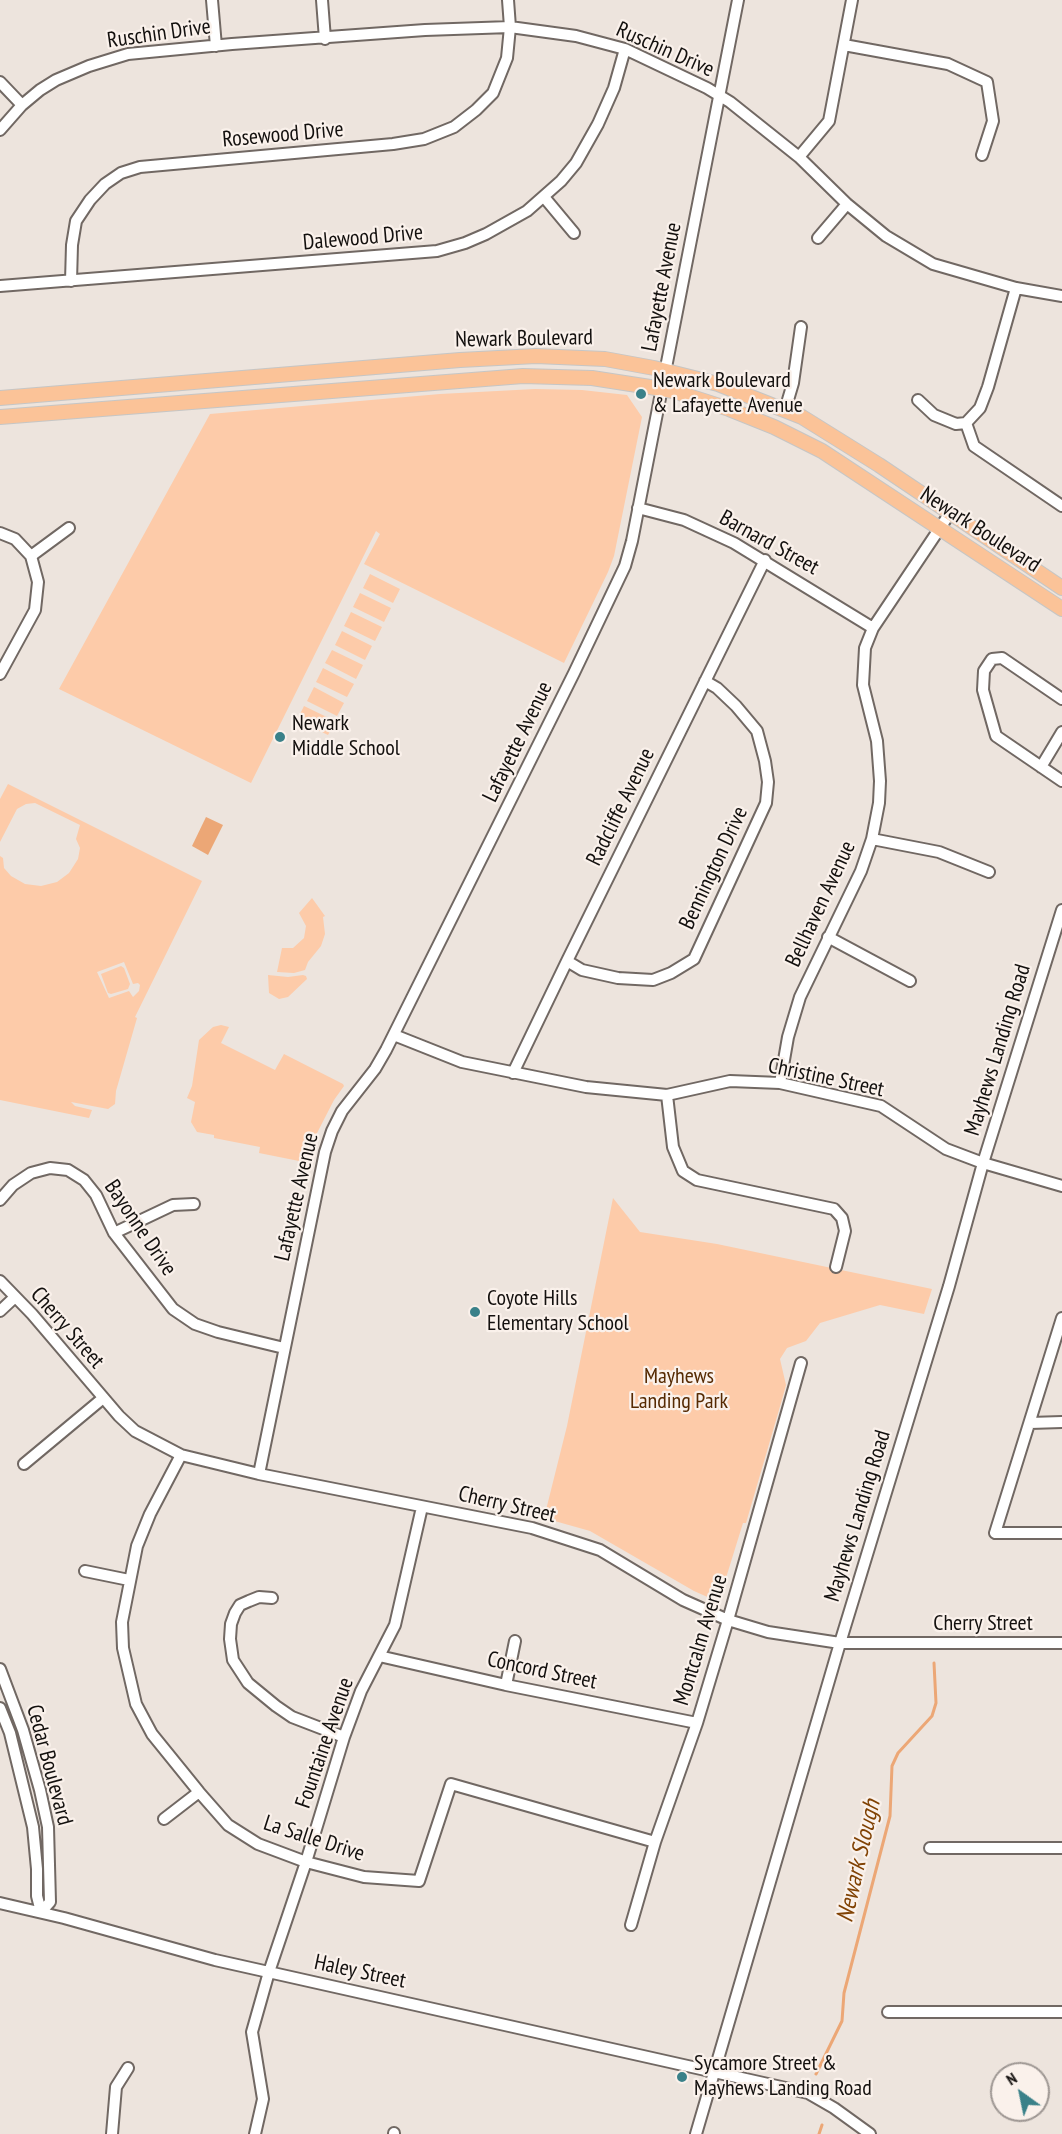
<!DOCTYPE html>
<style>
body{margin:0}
#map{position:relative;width:1062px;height:2134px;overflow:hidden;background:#ede4dd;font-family:"PT Sans Narrow",sans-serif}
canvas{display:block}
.north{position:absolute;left:990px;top:2062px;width:60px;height:60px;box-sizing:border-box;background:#faf1eb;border:2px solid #9e9793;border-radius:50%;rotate:327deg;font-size:16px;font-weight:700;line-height:24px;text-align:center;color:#13100e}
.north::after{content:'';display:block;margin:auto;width:21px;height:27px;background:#3a8189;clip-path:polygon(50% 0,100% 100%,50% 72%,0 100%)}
</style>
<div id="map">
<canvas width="1062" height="2134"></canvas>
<div class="north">N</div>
</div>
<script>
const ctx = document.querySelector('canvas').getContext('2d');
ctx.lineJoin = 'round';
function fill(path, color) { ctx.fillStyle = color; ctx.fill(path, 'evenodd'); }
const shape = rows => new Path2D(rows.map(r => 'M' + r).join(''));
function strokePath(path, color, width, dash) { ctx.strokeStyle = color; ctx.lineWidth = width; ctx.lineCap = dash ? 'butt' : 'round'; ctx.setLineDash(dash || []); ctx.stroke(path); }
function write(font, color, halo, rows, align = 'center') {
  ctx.font = font + ' "PT Sans Narrow",sans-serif'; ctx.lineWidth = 4.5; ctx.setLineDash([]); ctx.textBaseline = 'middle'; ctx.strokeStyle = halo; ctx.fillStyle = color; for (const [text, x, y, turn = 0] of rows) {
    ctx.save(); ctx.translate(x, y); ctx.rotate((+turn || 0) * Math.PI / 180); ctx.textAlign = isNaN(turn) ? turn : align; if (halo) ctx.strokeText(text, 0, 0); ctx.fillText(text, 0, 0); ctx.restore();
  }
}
const green = shape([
 [535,389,582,390,627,395,642,417,614,556,608,572,564,663,364,564,380,534,376,531,251,783,59,689,210,414,440,394],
 [370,574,400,589,393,603,363,588],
 [360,593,391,608,384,622,353,607],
 [351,612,382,627,375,641,344,626],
 [342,631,372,646,365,660,335,645],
 [332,650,363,665,356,679,325,663],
 [323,668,354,684,347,697,316,682],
 [314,687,344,703,337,716,307,701],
 [304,706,335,721,328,735,297,720],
 [8,784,202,881,135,1017,137,1018,116,1091,115,1104,108,1109,71,1102,75,1106,92,1110,89,1118,0,1100,0,856,3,858,4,868,11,876,25,884,41,886,57,882,69,873,78,859,80,848,76,839,80,825,35,803,26,804,17,809,0,842,0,799],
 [124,962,133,984,138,983,140,985,139,991,133,997,129,991,109,998,97,972],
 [312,898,325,916,323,917,325,934,321,946,308,962,305,970,294,973,277,972,282,948,293,948,304,938,306,926,299,913],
 [121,966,124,968,130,984,128,989,111,994,108,993,101,974],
 [268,975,288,977,303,975,306,976,307,979,288,997,279,999,269,993],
 [221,1025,229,1027,221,1043,275,1070,284,1054,343,1084,344,1086,334,1100,316,1135,309,1163,259,1153,260,1147,214,1138,214,1135,197,1132,191,1122,195,1102,187,1098,192,1086,199,1040,213,1027],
 [613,1198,640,1232,717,1244,932,1289,924,1314,880,1305,820,1323,806,1341,787,1348,780,1359,786,1385,781,1403,746,1523,743,1523,721,1594,717,1598,712,1599,694,1591,590,1531,544,1518,567,1426]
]);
const water = shape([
 [206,817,223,825,208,855,192,846]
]);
const stream = shape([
 [816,2074,842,2021,844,1993,890,1816,892,1766,898,1753,932,1716,936,1703,934,1663],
 [819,2134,822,2125]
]);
const minor = shape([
 [212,0,216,46],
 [322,0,325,39],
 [844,45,948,64,987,82,993,121,982,155],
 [0,82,22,105],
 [0,130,22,105,40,90,56,80,89,66,128,54,232,44,425,30,510,27,576,36,625,49,707,88,730,102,799,157,847,204,886,236,933,264,1016,288,1062,296],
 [799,157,829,121,852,0],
 [544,197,574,233],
 [818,238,847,204],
 [71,281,72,245,76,221,90,200,105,184,121,173,140,167,393,144,424,139,454,127,476,110,493,93,507,58,510,27,508,0],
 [0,286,437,251,465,243,486,234,527,211,561,181,576,163,598,124,614,88,625,49],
 [918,400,934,415,956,424,966,423],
 [785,410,793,383,801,327],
 [966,423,980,408,988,387,1016,288],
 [966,423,974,446,1062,506],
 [638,508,684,520,734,543,873,628],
 [0,533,15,539,31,556,38,582,35,610,0,674],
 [31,556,69,528],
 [1062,699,1002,658,992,659,984,671,983,690,996,736,1062,781],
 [1041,767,1062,732],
 [872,839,939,852,989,872],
 [828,937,910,981],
 [567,961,582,970,618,978,653,980,671,973,694,959,766,803,768,782,765,761,757,731,736,706,717,688,705,681],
 [394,1035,462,1062,586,1087,667,1095,730,1081,780,1083,881,1106,946,1149,983,1163,1062,1186],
 [513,1073,567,961,765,560],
 [780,1083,788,1037,800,997,861,871,872,839,879,803,880,781,877,741,863,685,865,648,873,628,950,513],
 [667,1095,673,1147,683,1171,697,1180,834,1209,842,1218,845,1231,836,1267],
 [0,1200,13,1185,31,1173,50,1168,68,1170,84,1180,96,1195,114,1233,173,1309,195,1324,218,1332,284,1348],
 [114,1233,173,1205,194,1204],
 [0,1281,32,1314,119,1416,135,1431,181,1455,259,1474,532,1528,600,1550,683,1600,728,1620,768,1632,840,1643,1062,1643],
 [0,1311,15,1297],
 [1062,1318,995,1533,1062,1533],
 [1030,1423,1062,1422],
 [181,1455,150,1514,137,1546,122,1622,123,1648,136,1704,152,1734,199,1792,228,1825,258,1844,306,1862,364,1877,419,1881,451,1784,655,1842],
 [24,1464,102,1399],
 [259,1474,325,1152,332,1131,342,1111,375,1069,386,1050,574,673,625,566,632,541,738,0],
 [85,1571,129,1580],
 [272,1598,259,1597,249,1601,240,1605,235,1613,231,1624,230,1639,233,1660,248,1683,276,1706,292,1717,344,1737],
 [379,1656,506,1685,697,1723],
 [0,1669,23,1730,40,1790,48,1827,50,1902,41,1912],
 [506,1685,515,1641],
 [0,1708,10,1733,33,1827,37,1869,37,1896,41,1912],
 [164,1819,199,1792],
 [930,1848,1062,1848],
 [0,1903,64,1918,215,1960,808,2093,834,2108,870,2134],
 [631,1925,655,1842,697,1723,728,1620,801,1363],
 [888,2012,1062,2012],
 [112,2134,116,2087,128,2068],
 [255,2134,263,2099,252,2032,269,1972,306,1862,344,1737,361,1691,395,1625,422,1507],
 [394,2134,394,2133],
 [696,2134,840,1643,949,1286,983,1163,1062,910]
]);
const major = shape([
 [0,398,460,360,536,356,605,359,654,368,718,384,802,417,879,465,1062,588],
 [0,417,523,376,592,378,650,387,673,391,729,409,774,427,822,451,1062,609]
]);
const markers = [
 [641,394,6,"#3a8189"],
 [280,737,6,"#3a8189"],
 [475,1312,6,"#3a8189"],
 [682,2077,6,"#3a8189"]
];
const streetNames = [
 ["Ruschin Drive",159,34,-8],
 ["Ruschin Drive",665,50,24],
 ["Rosewood Drive",283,135,-5],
 ["Dalewood Drive",363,238,-5],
 ["Lafayette Avenue",662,287,-79],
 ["Newark Boulevard",524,339,-1],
 ["Newark Boulevard",980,530,33],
 ["Barnard Street",769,543,29],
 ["Lafayette Avenue",518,742,-64],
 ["Radcliffe Avenue",621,807,-64],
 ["Bennington Drive",714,868,-65],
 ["Bellhaven Avenue",821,904,-65],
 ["Mayhews Landing Road",998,1050,-73],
 ["Christine Street",826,1078,12],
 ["Lafayette Avenue",297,1197,-77],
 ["Bayonne Drive",140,1228,56],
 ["Cherry Street",67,1328,49],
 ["Cherry Street",507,1505,13],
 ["Mayhews Landing Road",858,1516,-73],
 ["Cherry Street",983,1624],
 ["Montcalm Avenue",701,1640,-73],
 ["Concord Street",542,1671,12],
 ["Fountaine Avenue",325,1743,-71],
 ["Cedar Boulevard",49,1765,75],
 ["La Salle Drive",314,1839,18],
 ["Haley Street",360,1972,12]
];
const poiNames = [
 ["Newark Boulevard",653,381],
 ["& Lafayette Avenue",653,406],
 ["Newark",292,724],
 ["Middle School",292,749],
 ["Coyote Hills",487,1299],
 ["Elementary School",487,1324],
 ["Sycamore Street &",694,2064],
 ["Mayhews Landing Road",694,2089]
];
const parkNames = [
 ["Mayhews",679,1377],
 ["Landing Park",679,1402]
];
const waterNames = [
 ["Newark Slough",859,1861,-77]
];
fill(green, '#fdcba9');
fill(water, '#eca776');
strokePath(stream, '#eca776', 3);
strokePath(minor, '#716863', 14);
strokePath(major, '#c6c6c5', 16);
strokePath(minor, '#fff', 10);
strokePath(major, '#fbc398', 14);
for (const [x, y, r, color] of markers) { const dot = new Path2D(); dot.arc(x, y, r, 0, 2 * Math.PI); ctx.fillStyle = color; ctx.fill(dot); strokePath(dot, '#faf1eb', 2); }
write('22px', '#13100e', '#faf1eb', streetNames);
write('22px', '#13100e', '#faf1eb', poiNames, 'left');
write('22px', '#562a02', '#faf1eb', parkNames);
write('italic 24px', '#804204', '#faf1eb', waterNames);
</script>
